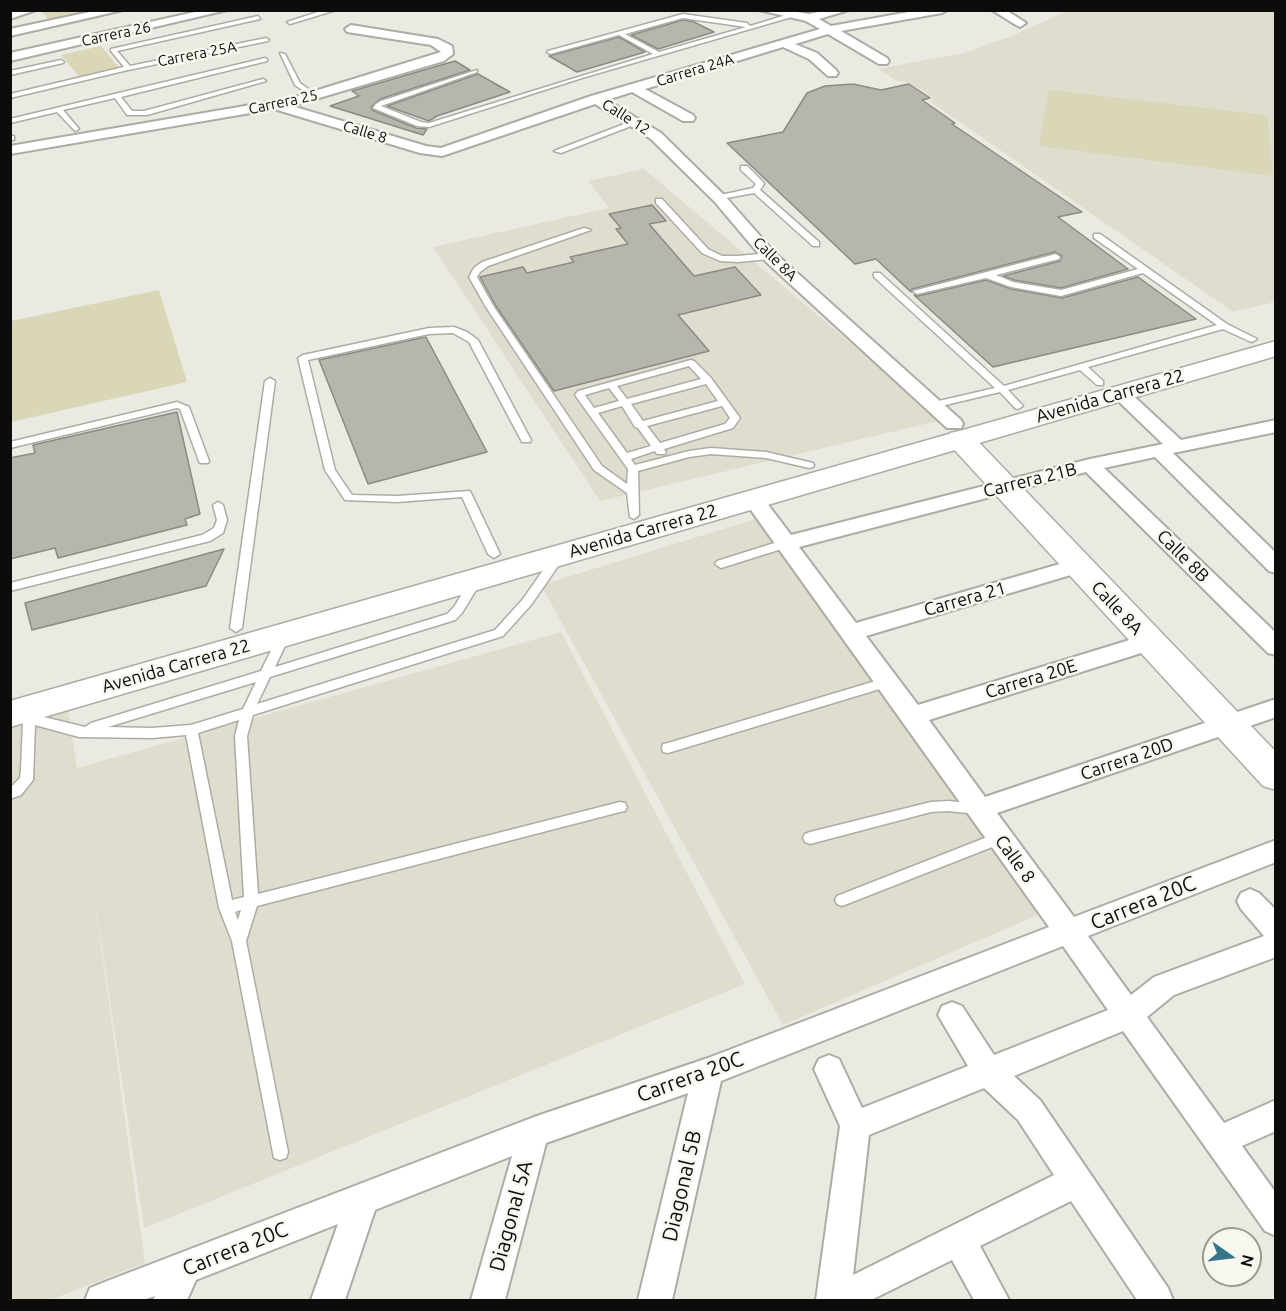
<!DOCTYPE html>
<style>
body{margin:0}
#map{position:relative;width:1286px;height:1311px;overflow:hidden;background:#ebeae2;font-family:Ubuntu,sans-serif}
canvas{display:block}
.frame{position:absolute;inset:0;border:12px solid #0d0c0a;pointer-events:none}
.north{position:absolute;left:1202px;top:1227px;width:60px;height:60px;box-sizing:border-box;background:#f8f7ef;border:2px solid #9a9993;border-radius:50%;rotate:104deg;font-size:16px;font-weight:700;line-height:24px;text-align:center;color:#0d0c0a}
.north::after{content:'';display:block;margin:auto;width:21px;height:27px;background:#357489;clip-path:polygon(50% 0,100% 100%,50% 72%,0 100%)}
</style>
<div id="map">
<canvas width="1286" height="1311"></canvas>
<div class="frame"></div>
<div class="north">N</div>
</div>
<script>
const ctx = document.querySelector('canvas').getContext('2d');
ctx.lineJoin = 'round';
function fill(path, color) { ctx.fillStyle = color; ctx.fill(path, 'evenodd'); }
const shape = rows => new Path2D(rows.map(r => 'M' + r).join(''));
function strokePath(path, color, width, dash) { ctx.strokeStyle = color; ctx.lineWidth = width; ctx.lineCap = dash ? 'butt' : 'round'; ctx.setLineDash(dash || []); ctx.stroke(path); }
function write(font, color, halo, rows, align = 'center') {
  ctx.font = font + ' Ubuntu,sans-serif'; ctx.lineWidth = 5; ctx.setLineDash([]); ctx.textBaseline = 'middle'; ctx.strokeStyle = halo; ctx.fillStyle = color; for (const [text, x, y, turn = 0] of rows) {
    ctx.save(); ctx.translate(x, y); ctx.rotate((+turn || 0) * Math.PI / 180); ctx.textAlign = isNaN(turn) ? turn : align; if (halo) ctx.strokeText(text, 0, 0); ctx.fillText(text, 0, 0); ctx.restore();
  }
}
const built = shape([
 [1068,11,1275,11,1275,302,1233,312,931,102,932,97,910,83,897,81,878,69,964,53,1009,37],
 [644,169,942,420,600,501,433,247,609,208,588,181],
 [762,517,1047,911,783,1025,541,585],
 [561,632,745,984,144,1228,90,867,145,1263,50,1300,11,1300,11,719,67,702,77,768]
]);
const green = shape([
 [42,11,98,11,104,17,54,28],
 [101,46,120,69,80,78,61,55],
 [1049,90,1267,115,1273,176,1039,146],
 [159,290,187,382,11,422,11,321]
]);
const building = shape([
 [683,20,694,22,714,32,658,49,631,35,683,20],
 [619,37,645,52,577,72,549,56,619,37],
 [455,61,470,70,380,99,371,107,372,110,416,128,427,129,423,135,330,106,359,96,352,91,455,61],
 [478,74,510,92,437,116,429,121,387,106,478,74],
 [853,84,881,90,909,84,930,98,922,100,955,123,952,124,1082,212,1058,217,1128,269,1061,288,1014,280,1003,276,1060,261,1062,256,1055,252,912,289,911,292,876,259,855,264,727,143,783,132,807,93,825,86,853,84],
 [652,205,666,221,649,224,694,276,735,267,761,295,678,315,709,351,554,391,496,306,480,277,523,267,527,273,574,262,570,257,628,244,616,229,621,228,609,214,652,205],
 [1138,277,1196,319,993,367,914,295,918,296,986,280,1011,289,1062,298,1138,277],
 [426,337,487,452,368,484,319,360,426,337],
 [177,412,200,514,185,519,187,525,58,558,55,548,10,559,10,458,35,453,33,445,177,412],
 [224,549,206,586,32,630,25,603,224,549]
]);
const lane = shape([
 [324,10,336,10,290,24,287,22,324,10],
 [793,13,795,16,582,78,429,127,417,126,373,108,376,104,381,101,477,70,477,72,381,106,421,122,429,123,653,54,619,35,550,54,547,52,548,51,683,14,747,23,750,26,793,13],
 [683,18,746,27,659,52,625,34,683,18],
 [258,16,260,19,117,51,130,66,266,38,269,40,268,41,128,70,10,98,10,94,124,67,111,51,111,49,258,16],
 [280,53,285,54,300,83,317,95,317,97,313,97,295,85,280,53],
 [265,58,267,59,267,61,121,97,132,111,144,111,263,79,266,81,147,115,127,115,115,98,63,110,79,129,75,131,57,112,10,123,10,119,265,58],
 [61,60,64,62,63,63,10,75,10,71,61,60],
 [632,121,639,123,561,153,554,151,632,121],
 [10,136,14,136,14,140,10,140,10,136],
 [741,166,747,166,763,182,764,184,760,190,819,242,819,246,813,246,754,193,716,200,716,196,753,188,756,184,741,170,741,166],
 [656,199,662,199,708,249,722,256,738,256,769,253,773,256,769,259,738,262,720,261,702,253,656,203,656,199],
 [584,228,591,230,488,266,480,272,477,277,494,307,602,466,627,484,628,469,575,395,578,391,691,360,694,361,711,378,740,418,733,428,664,449,666,452,665,454,657,454,655,451,631,459,635,465,689,451,711,448,766,452,813,463,814,465,813,467,809,468,766,458,711,454,689,457,638,471,639,515,634,519,630,517,627,493,594,470,486,307,469,277,474,268,482,262,584,228],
 [689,366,701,379,627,399,617,386,689,366],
 [706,384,718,401,643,421,631,404,706,384],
 [609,388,619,401,594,408,585,395,609,388],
 [622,406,635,427,638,428,651,446,627,453,598,413,622,406],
 [722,406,730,418,725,424,660,443,647,426,722,406],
 [1094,234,1100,234,1227,324,1257,339,1252,342,1249,341,1223,329,1088,367,1103,381,1103,385,1097,385,1080,370,1008,390,1023,406,1018,409,1015,408,1000,392,933,408,930,407,930,403,995,388,874,277,874,273,880,273,1004,386,1217,325,1143,273,1061,296,1011,287,986,278,917,294,913,291,1056,254,1060,257,1059,259,996,275,1013,282,1061,290,1138,269,1094,238,1094,234],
 [454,327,467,332,478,340,531,440,530,442,522,442,521,440,469,342,453,333,429,334,308,360,335,470,352,495,397,496,470,491,500,554,494,558,488,554,462,497,397,502,345,500,325,470,298,358,303,355,429,328,454,327],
 [270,378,275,381,242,628,236,632,230,628,265,381,270,378],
 [177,402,189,407,209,461,208,463,200,463,199,461,180,409,177,408,10,448,10,442,177,402],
 [218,502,223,505,227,520,223,533,210,541,10,591,10,583,202,535,214,528,217,520,213,505,218,502],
 [787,539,792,543,791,546,721,568,715,564,717,561,787,539],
 [559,552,563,553,565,556,563,559,531,605,503,636,253,715,247,736,258,894,620,802,625,803,627,807,625,811,620,812,257,906,246,941,288,1152,286,1158,280,1160,274,1158,232,941,219,908,186,735,152,738,79,737,35,725,33,780,21,795,10,799,10,788,20,778,21,770,23,722,15,719,13,716,15,713,19,711,85,727,91,723,261,671,280,632,288,632,290,635,275,667,447,614,454,607,472,577,480,577,482,580,462,613,455,620,270,677,257,704,495,630,523,599,555,553,559,552],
 [256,682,243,709,191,725,152,728,108,727,256,682],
 [239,720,235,736,244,897,232,900,198,733,239,720],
 [241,910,238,920,235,912,241,910],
 [889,677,893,679,895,682,893,685,668,753,663,752,662,748,663,744,668,743,889,677],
 [948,801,978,804,983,805,985,809,983,813,978,814,948,811,931,812,810,844,805,842,803,838,805,834,810,832,931,802,948,801],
 [1000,832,1005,834,1007,838,1005,842,842,906,837,904,835,900,837,896,1000,832]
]);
const street = shape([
 [17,10,36,10,10,19,10,12,17,10],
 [99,10,123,10,10,36,10,29,99,10],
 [204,10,227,10,10,61,10,53,204,10],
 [759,10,786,10,809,14,827,10,849,10,819,19,831,26,920,10,947,10,942,13,841,31,887,58,889,61,887,64,879,64,828,34,795,44,817,53,836,70,838,73,836,76,828,76,809,59,783,47,645,89,693,115,695,118,693,121,683,121,632,92,607,100,661,133,724,195,775,253,961,420,963,424,961,428,947,428,763,259,714,201,651,139,595,104,442,156,420,153,274,109,10,154,10,146,292,98,441,52,431,45,347,32,345,29,351,25,438,39,452,46,453,54,444,61,292,106,426,146,441,148,591,96,820,29,806,21,759,10],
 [992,10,1006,10,1026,23,1020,27,1016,25,992,10],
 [1120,388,1126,389,1181,440,1276,420,1276,432,1173,453,1276,553,1276,573,1269,571,1155,457,1104,468,1276,633,1276,655,1268,653,1086,472,799,547,856,623,1077,559,1084,561,1087,566,1084,571,866,636,918,705,1149,634,1157,636,1160,642,1157,648,929,720,985,797,1276,699,1276,717,997,813,1074,917,1276,840,1276,862,1088,936,1131,995,1154,977,1264,936,1241,909,1237,901,1241,893,1250,889,1259,893,1276,910,1276,957,1174,995,1147,1017,1224,1123,1276,1100,1276,1131,1242,1146,1276,1193,1276,1236,1265,1231,1123,1031,1014,1076,1040,1100,1168,1288,1173,1300,1137,1300,1071,1201,980,1246,1009,1300,974,1300,952,1260,871,1300,816,1300,840,1126,814,1069,819,1059,829,1055,839,1059,862,1108,968,1066,938,1015,942,1006,952,1002,962,1006,994,1055,1108,1010,1063,946,721,1081,672,1300,638,1300,688,1093,546,1143,505,1300,471,1300,512,1156,375,1210,345,1300,311,1300,338,1224,196,1280,187,1300,153,1300,155,1296,143,1300,85,1300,90,1288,102,1283,534,1117,708,1058,1049,927,743,499,746,494,753,493,760,494,791,535,1090,459,1163,444,1114,397,1111,393,1114,389,1120,388],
 [984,1088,1018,1120,1054,1175,853,1275,869,1135,984,1088]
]);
const secondary = shape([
 [960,431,970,433,1276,752,1276,790,1263,786,950,445,946,439,950,433,960,431]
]);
const primary = shape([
 [1276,341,1276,356,10,727,10,701,1276,341]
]);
const farStreetnames = [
 ["Carrera 26",116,34,-12],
 ["Carrera 25A",197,54,-11],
 ["Carrera 24A",695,70,-17],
 ["Carrera 25",283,102,-12],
 ["Calle 12",626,117,32],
 ["Calle 8",365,132,17],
 ["Calle 8A",775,259,45]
];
const streetNames = [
 ["Avenida Carrera 22",1110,396,-16],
 ["Carrera 21B",1030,480,-14],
 ["Avenida Carrera 22",643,531,-16],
 ["Calle 8B",1183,556,45],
 ["Carrera 21",965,599,-16],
 ["Calle 8A",1117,608,47],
 ["Avenida Carrera 22",176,666,-16],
 ["Carrera 20E",1031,679,-17],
 ["Carrera 20D",1127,759,-19],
 ["Calle 8",1015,859,54]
];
const nearStreetnames = [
 ["Carrera 20C",1143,903,-22],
 ["Carrera 20C",690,1077,-20],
 ["Diagonal 5B",682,1186,-77],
 ["Diagonal 5A",511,1216,-75],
 ["Carrera 20C",235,1249,-22]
];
fill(built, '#dfddce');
fill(green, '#dad6b8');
fill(building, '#b6b5ae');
strokePath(building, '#8b8a83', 1.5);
strokePath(lane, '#adaca4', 3);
strokePath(street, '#adaca4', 4);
strokePath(secondary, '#adaca4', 3);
strokePath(primary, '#adaca4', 3);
fill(lane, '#fff');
fill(street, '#fff');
fill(secondary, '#fff');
fill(primary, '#fff');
write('15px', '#0d0c0a', '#f8f7ef', farStreetnames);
write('18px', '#0d0c0a', '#f8f7ef', streetNames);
write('21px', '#0d0c0a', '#f8f7ef', nearStreetnames);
</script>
